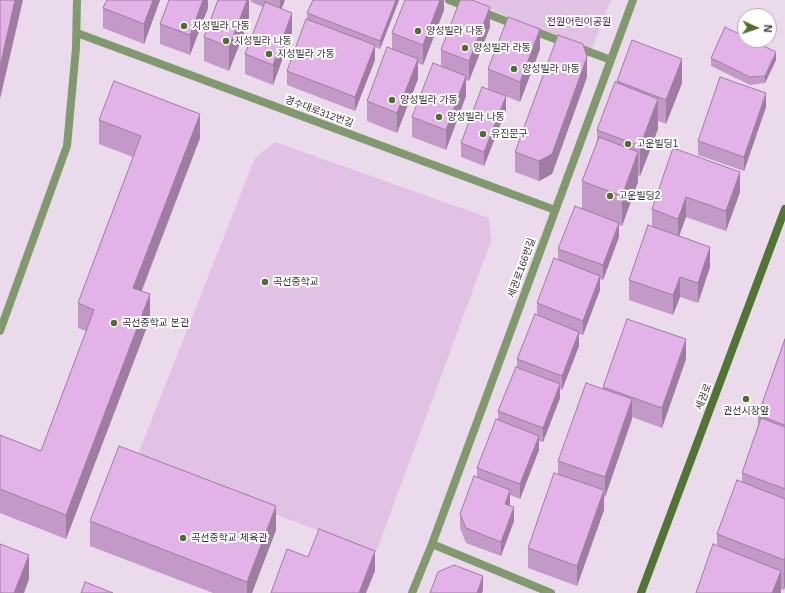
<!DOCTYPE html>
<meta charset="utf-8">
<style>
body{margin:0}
#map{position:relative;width:785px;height:593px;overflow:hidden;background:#eadaeb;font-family:Helvetica,sans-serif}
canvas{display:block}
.north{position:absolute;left:737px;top:8px;width:40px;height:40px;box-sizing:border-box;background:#fff;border:1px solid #afadaf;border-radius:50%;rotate:93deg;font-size:11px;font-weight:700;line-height:16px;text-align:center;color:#373137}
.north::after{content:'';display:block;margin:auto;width:14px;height:18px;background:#4d712a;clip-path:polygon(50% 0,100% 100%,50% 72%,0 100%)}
</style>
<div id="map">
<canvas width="785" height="593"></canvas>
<div class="north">N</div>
</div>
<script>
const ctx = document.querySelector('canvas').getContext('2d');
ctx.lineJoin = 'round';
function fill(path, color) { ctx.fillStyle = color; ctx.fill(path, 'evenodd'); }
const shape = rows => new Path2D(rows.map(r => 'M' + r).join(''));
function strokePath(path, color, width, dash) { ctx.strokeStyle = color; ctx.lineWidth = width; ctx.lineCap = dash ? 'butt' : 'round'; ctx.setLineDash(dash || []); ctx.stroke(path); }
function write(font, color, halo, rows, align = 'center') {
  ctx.font = font + ' Helvetica,"Noto Sans KR",sans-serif'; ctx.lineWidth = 4; ctx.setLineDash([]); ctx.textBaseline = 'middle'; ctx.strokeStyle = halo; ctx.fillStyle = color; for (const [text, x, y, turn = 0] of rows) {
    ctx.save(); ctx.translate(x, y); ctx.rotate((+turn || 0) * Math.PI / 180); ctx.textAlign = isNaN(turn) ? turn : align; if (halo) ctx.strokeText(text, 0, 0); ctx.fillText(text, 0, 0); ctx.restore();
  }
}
const green = shape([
 [469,0,611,0,591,51],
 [275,142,489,218,491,241,376,552,135,462,255,158]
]);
const street = shape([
 [449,0,467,7],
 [480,11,516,25],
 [531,30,611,60],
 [77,33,555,210],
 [0,331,67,146,76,48,77,0],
 [432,544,551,593],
 [412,593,432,544,633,0]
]);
const secondary = shape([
 [641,593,785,209]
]);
const wall = shape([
 [107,0,160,0,144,44,103,28,103,8],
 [208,0,208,8,190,55,160,44,160,24],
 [249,0,249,20,229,71,204,61,204,37],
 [251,0,285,0,281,9,292,33,273,85,245,74,245,54,263,7,251,2],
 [399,0,380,49,375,47,375,60,355,111,287,85,287,71,307,20,307,13],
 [444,0,444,10,423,65,418,63,418,79,397,133,367,121,367,101,392,49,392,33],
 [490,27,469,81,466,80,466,96,446,150,412,137,412,117,441,66,441,50],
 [540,49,520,102,488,89,488,69],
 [711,58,776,60,765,83,750,85,711,66],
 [587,77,552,174,539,181,515,172,515,152],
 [617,81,682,83,666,124,658,121,658,129,640,176,638,175,638,182,622,226,619,225,619,237,603,280,600,279,600,290,583,335,579,334,579,346,562,390,560,389,560,398,543,442,539,441,539,450,520,499,510,495,510,505,514,521,501,556,466,543,460,528,460,514,477,477,477,468,498,420,498,411,517,367,517,359,537,315,537,303,558,260,558,249,582,209,582,181,597,142,597,130,617,83],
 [766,107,744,171,698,155,698,141],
 [506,110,484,166,461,157,461,143],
 [99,120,200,138,142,291,150,319,66,539,0,513,0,435,41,451,86,331,78,328,78,303,133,157,99,144],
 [673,148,740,192,726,231,686,217,679,236,710,267,698,303,680,297,673,315,629,300,629,280,652,226,652,209],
 [785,339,785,586,784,590,781,589,781,593,717,545,717,534,742,482,742,473,758,426,758,415],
 [686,359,662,428,632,417,632,419,605,497,604,496,604,510,577,586,528,568,528,548,558,474,558,461,603,389,603,387],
 [90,521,276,530,252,593,213,593,90,546]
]);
const shadedWall = shape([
 [15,0,23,0,0,99,0,66],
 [153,0,160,0,144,44,144,24],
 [203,0,208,0,208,8,190,55,190,35],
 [247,0,249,0,249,20,229,71,229,47],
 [280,0,285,0,280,13],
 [396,0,399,0,380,49,380,41],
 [440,0,444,0,444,10,423,65,423,45],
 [490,7,490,27,469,81,469,61],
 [292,13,292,33,273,85,273,65],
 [540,29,540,49,520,102,520,82],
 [375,45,375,60,355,111,355,97],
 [776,52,776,60,765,83,765,76],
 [587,57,587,77,552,174,539,181,539,161],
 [418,59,418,79,397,133,397,113],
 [682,59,682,83,666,124,666,100],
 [466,76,466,96,446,150,446,130],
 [766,93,766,107,744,171,744,157],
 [506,96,506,110,484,166,484,152],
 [658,99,658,129,640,176,640,146],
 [200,114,200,138,133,312,133,288],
 [638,152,638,182,622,226,622,196],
 [740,172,740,192,726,231,726,211],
 [686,197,686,217,678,239,678,219],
 [619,223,619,237,603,280,603,265],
 [710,247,710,267,698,303,698,283],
 [600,276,600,290,583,335,583,321],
 [680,277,680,297,673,315,673,295],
 [150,294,150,319,66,539,66,515],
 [579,332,579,346,562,390,562,376],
 [686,339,686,359,662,428,662,408],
 [560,384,560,398,543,442,543,428],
 [632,399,632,419,605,497,605,477],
 [539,436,539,450,520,499,520,484],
 [510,490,510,504,505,518,505,504],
 [604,490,604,510,577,586,577,566],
 [276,506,276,530,252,593,247,593,247,582],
 [514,507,514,521,501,556,501,542],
 [375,551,375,571,366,593,359,593],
 [29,555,29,579,24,593,14,593],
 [785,557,785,586,784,590,784,560],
 [781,571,781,593,772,593],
 [483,576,483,590,482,593,477,593]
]);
const building = shape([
 [0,0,15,0,0,66,0,0],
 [107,0,153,0,144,24,103,8,107,0],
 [169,0,203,0,190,35,160,24,169,0],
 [218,0,247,0,229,47,204,37,218,0],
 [313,0,396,0,380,41,307,13,313,0],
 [405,0,440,0,423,45,392,33,405,0],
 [460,0,472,0,490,7,469,61,441,50,460,0],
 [265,2,292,13,273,65,245,54,265,2],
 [508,17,540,29,520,82,488,69,508,17],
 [306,19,375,45,355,97,287,71,306,19],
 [725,27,745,37,745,40,751,40,776,52,765,76,750,77,711,58,725,27],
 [558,35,583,44,587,57,552,154,539,161,515,152,558,35],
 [632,40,682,59,666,100,617,81,632,40],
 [387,47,418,59,397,113,367,101,387,47],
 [433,63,466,76,446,130,412,117,433,63],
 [720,77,766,93,744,157,698,141,720,77],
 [114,81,200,114,133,288,150,294,66,515,0,489,0,435,41,451,94,310,78,303,141,136,99,120,114,81],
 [615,82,658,99,640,146,597,130,615,82],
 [482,87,506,96,484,152,461,143,482,87],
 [599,137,638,152,622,196,582,181,599,137],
 [673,148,740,172,726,211,686,197,678,219,652,209,673,148],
 [575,206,619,223,603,265,558,249,575,206],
 [648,225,710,247,698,283,680,277,673,295,629,280,648,225],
 [554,258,600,276,583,321,537,303,554,258],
 [535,314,579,332,562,376,517,359,535,314],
 [627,319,686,339,662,408,603,387,627,319],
 [785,339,785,425,758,415,785,339],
 [516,367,560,384,543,428,498,411,516,367],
 [586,383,632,399,605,477,558,461,586,383],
 [761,418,785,427,785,489,742,473,761,418],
 [496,419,539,436,520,484,477,468,496,419],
 [119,446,276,506,247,582,90,521,119,446],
 [554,473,604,490,577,566,528,548,554,473],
 [474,476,510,490,505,504,514,507,501,542,466,528,460,514,474,476],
 [737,480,785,499,785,557,784,560,717,534,737,480],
 [319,529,375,551,359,593,271,593,287,549,308,557,319,529],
 [0,544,29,555,14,593,2,593,0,592,0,544],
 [713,544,781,571,772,593,696,593,713,544],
 [454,565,483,576,477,593,430,593,438,572,454,565],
 [85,582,113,593,81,593,85,582]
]);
const markers = [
 [184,26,4,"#4d712a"],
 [418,31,4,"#4d712a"],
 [226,41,4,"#4d712a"],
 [465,48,4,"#4d712a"],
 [269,54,4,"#4d712a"],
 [514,69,4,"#4d712a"],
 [392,100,4,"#4d712a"],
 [439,117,4,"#4d712a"],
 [483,134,4,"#4d712a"],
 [628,144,4,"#4d712a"],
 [610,196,4,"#4d712a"],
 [265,282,4,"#4d712a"],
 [114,323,4,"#4d712a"],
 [746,399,4,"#4d712a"],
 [183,538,4,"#4d712a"]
];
const parkNames = [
 ["전원어린이공원",579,22]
];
const poiNames = [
 ["지성빌라 다동",192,26],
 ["양성빌라 다동",426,31],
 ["지성빌라 나동",234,41],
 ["양성빌라 라동",473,48],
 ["지성빌라 가동",277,54],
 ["양성빌라 마동",522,69],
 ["양성빌라 가동",400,100],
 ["양성빌라 나동",447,117],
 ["유진문구",491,134],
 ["고운빌딩1",636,144],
 ["고운빌딩2",618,196],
 ["곡선중학교",273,282],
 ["곡선중학교 본관",122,323],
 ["권선시장앞",746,411,"center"],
 ["곡선중학교 체육관",191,538]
];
const streetNames = [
 ["경수대로312번길",319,112,20],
 ["세권로166번길",522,268,-70],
 ["세권로",704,397,-69]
];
fill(green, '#e1c1e4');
strokePath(street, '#80996d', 8);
strokePath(secondary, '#537533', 8);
fill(wall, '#c399c8');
fill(shadedWall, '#9f7da2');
fill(building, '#e3b2e8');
strokePath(building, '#9f7da2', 1);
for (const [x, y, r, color] of markers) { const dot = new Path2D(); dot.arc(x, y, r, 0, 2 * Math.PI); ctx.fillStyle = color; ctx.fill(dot); strokePath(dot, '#fff', 1.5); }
write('10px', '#4d1354', '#fff', parkNames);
write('10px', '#373137', '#fff', poiNames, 'left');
write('10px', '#373137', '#fff', streetNames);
</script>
